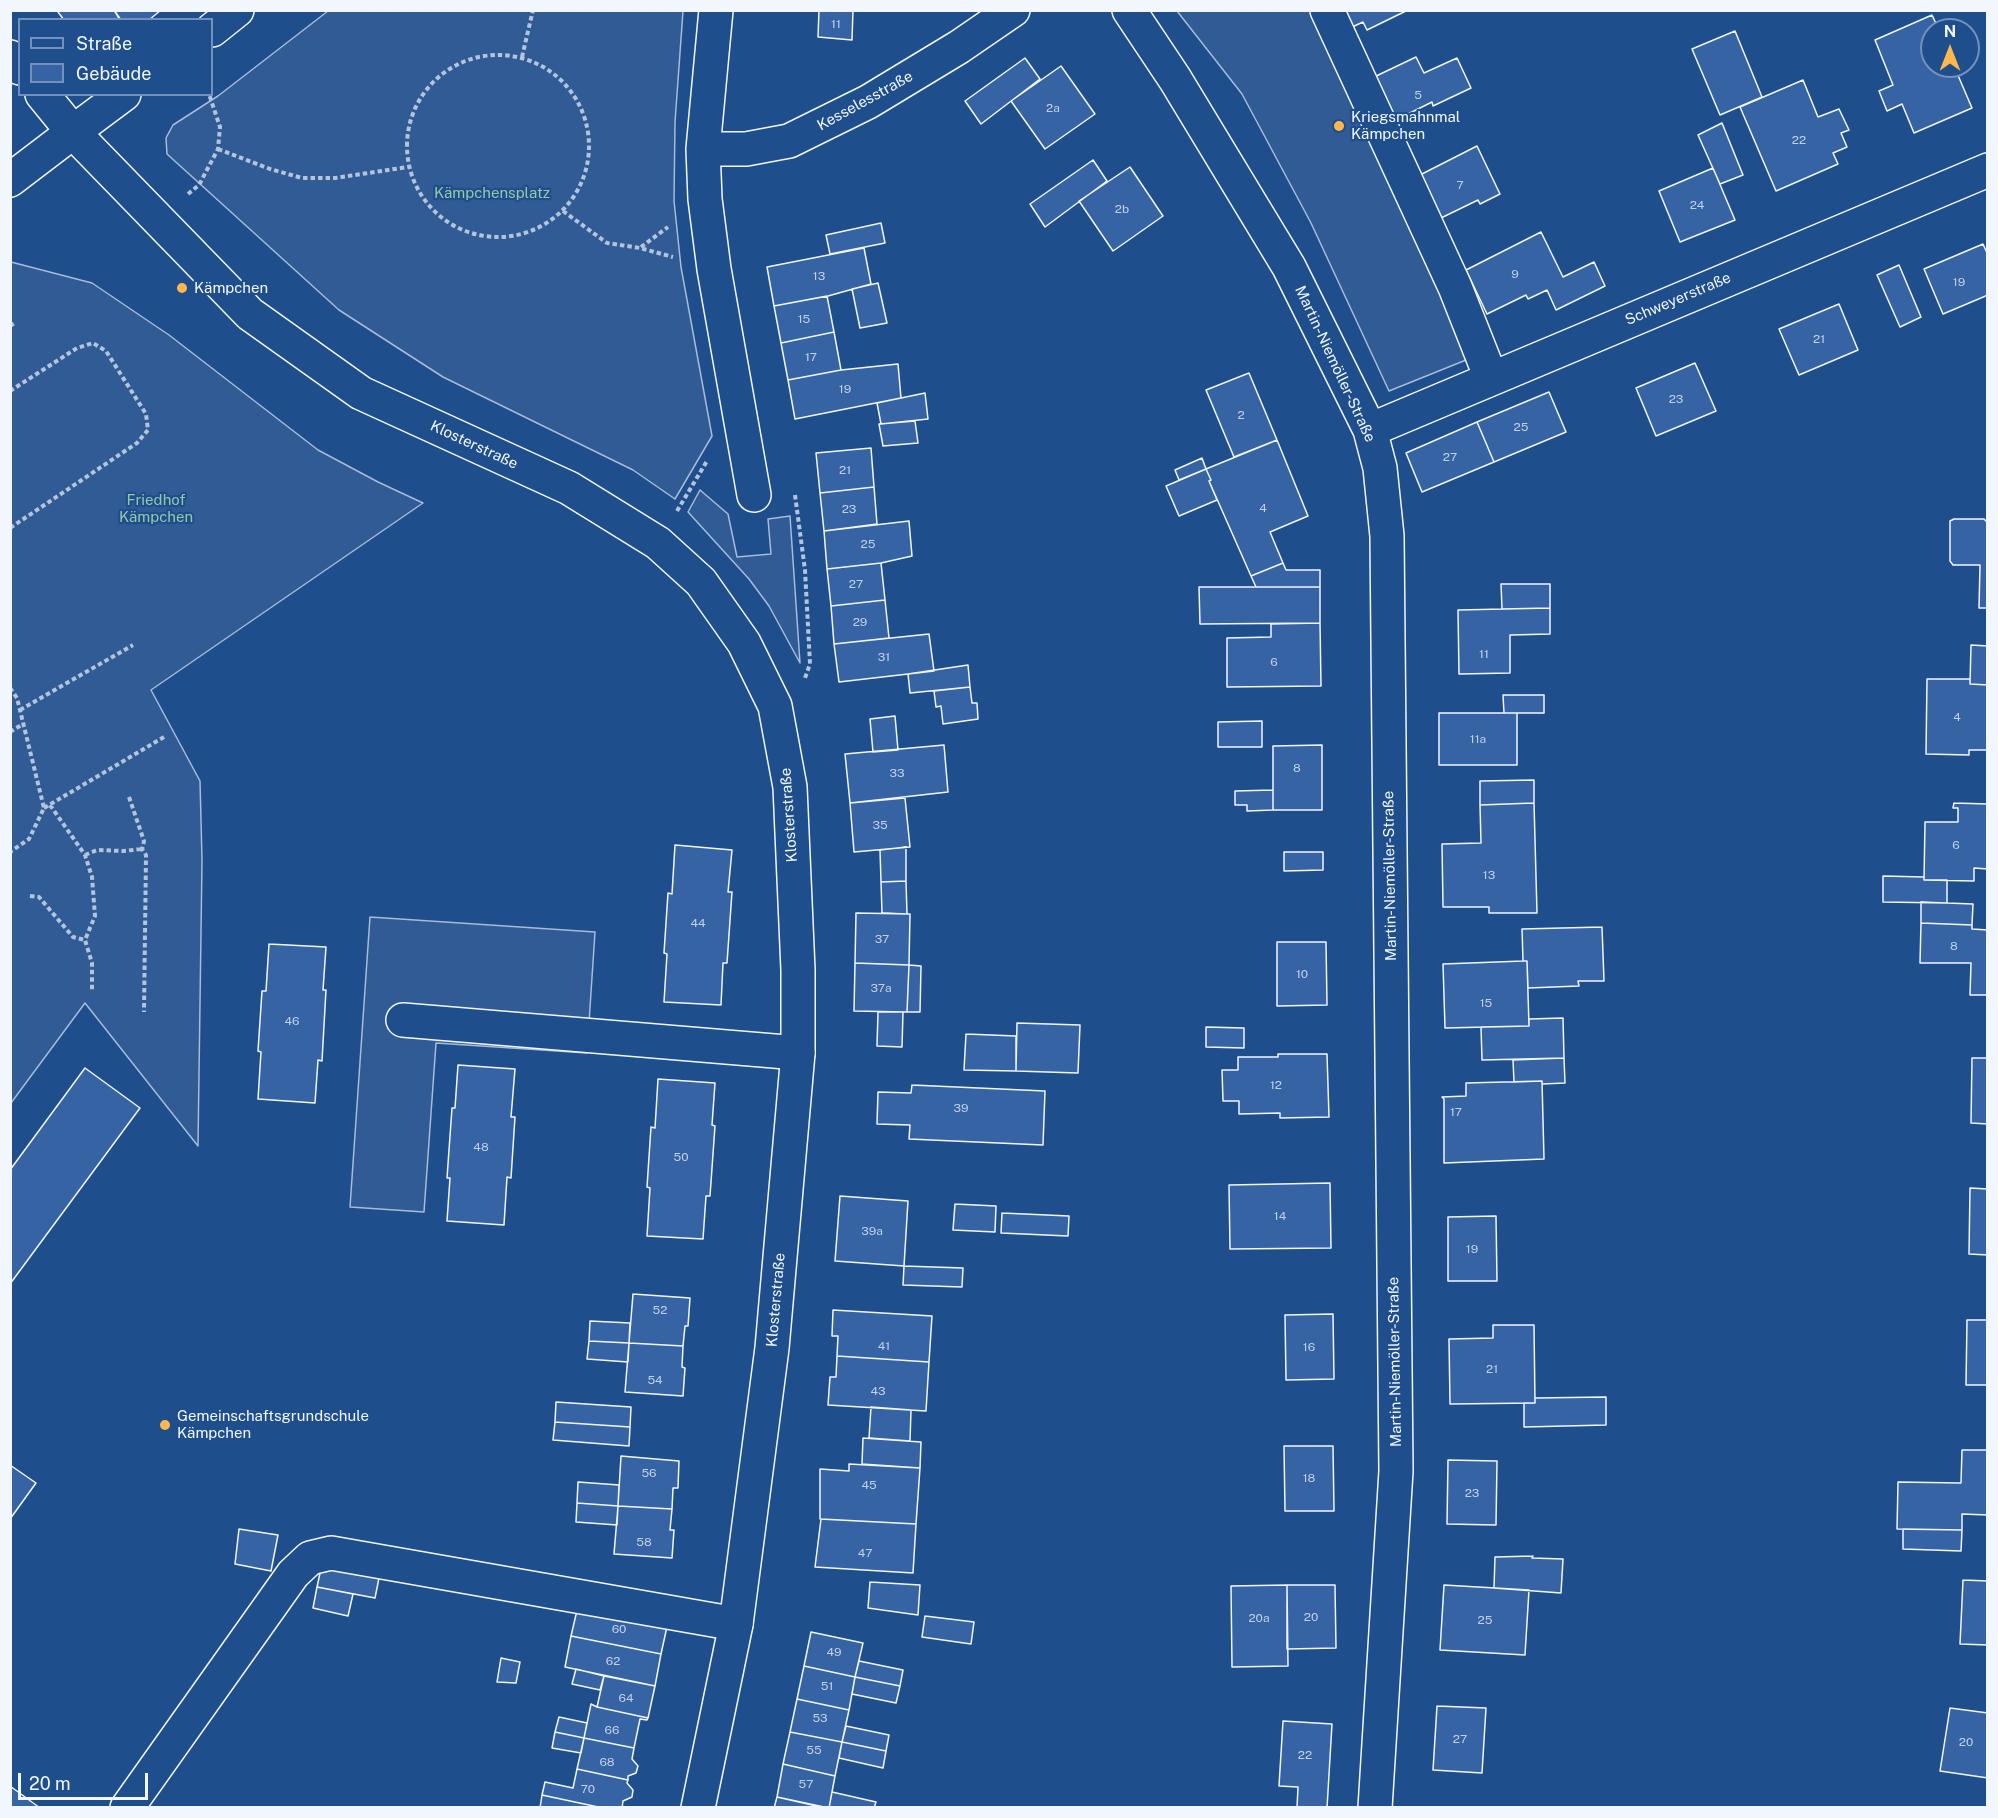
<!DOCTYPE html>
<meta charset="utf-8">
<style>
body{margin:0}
#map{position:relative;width:1998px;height:1818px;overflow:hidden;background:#1f4e8c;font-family:"Public Sans",sans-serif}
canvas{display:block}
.frame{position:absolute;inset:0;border:12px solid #f2f6ff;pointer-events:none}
.legend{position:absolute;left:18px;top:18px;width:195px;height:78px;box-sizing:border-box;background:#1f4e8c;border:2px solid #7391ba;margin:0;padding:8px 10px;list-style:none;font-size:18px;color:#f2f6ff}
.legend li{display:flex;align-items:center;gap:12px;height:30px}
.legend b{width:30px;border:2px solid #7391ba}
.north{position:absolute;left:1920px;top:18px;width:60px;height:60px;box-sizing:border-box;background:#1f4e8c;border:2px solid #7391ba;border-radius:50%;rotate:0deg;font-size:16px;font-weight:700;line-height:24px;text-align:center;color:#f2f6ff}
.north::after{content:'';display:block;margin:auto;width:21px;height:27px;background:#ffb74d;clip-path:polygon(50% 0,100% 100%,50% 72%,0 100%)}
.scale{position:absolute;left:18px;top:1773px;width:130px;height:27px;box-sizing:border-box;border:3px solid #f2f6ff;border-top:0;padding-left:8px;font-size:18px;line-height:21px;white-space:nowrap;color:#f2f6ff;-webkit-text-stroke:4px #1f4e8c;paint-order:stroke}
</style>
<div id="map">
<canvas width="1998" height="1818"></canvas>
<div class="frame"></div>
<ul class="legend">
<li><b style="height:8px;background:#1f4e8c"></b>Straße</li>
<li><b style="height:16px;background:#3563a3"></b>Gebäude</li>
</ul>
<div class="north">N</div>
<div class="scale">20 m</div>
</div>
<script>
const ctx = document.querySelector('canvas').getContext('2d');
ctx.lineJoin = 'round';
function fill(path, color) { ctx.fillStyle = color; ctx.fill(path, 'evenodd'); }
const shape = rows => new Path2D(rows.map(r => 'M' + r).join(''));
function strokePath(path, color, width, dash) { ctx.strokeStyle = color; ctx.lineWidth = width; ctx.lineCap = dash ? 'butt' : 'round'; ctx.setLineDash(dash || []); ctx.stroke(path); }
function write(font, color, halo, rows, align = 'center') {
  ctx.font = font + ' "Public Sans",sans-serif'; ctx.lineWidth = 4.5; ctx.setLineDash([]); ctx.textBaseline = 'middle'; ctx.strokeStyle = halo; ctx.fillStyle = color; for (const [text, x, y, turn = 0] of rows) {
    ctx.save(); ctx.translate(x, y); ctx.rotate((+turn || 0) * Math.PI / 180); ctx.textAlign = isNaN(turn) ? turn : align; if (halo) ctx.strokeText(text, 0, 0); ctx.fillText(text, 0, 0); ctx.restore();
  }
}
const built = shape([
 [328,11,683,11,675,122,674,201,681,267,712,436,675,499,633,470,443,377,339,310,167,154,166,138,173,125,218,96,328,11],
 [1177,11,1314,11,1471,358,1389,391,1311,223,1242,94,1177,11],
 [11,262,92,283,169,335,318,450,378,482,423,503,151,690,200,781,202,860,198,1146,85,1003,11,1103,11,262],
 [700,490,728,514,737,557,771,554,768,519,790,516,800,663,769,606,749,579,688,512,700,490],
 [370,917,595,932,587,1053,436,1043,424,1212,350,1207,370,917]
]);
const building = shape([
 [61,10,114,10,120,20,64,20,58,12,61,10],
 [114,10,161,10,149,20,121,20,114,10],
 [819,10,853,10,852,40,818,37,819,10],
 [1339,10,1408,10,1367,30,1363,22,1348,29,1339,10],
 [1932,15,1939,30,1932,30,1932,66,1954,66,1972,108,1914,133,1902,104,1887,111,1879,91,1893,85,1875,40,1932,15],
 [1735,31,1762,97,1720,115,1692,49,1735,31],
 [1416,57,1424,73,1457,58,1471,88,1433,106,1432,102,1394,121,1372,78,1416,57],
 [1025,58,1040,79,981,124,965,101,1025,58],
 [1061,66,1095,114,1045,149,1011,101,1061,66],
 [1803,80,1818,117,1839,109,1849,130,1841,133,1847,147,1833,153,1838,164,1776,191,1740,107,1803,80],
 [1722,123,1743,175,1720,184,1698,135,1722,123],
 [1477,146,1500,194,1480,204,1478,200,1441,218,1420,175,1477,146],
 [1093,160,1107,181,1045,227,1030,204,1093,160],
 [1130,167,1163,216,1113,251,1079,201,1130,167],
 [1713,168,1735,220,1680,242,1659,191,1713,168],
 [881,223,885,243,830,254,826,235,881,223],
 [1541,232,1563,277,1594,262,1605,286,1556,310,1547,290,1528,299,1526,295,1487,314,1466,270,1541,232],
 [1983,244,1988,255,1988,295,1943,314,1924,269,1983,244],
 [864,248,871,284,828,296,774,306,767,267,864,248],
 [1899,265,1921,317,1900,327,1877,275,1899,265],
 [878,283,887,323,860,328,852,289,878,283],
 [827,296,834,332,781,343,774,306,827,296],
 [1839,304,1858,350,1799,375,1779,329,1839,304],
 [834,332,841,370,788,380,781,343,834,332],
 [1695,363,1716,411,1656,436,1636,388,1695,363],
 [898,364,901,398,795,419,788,380,841,370,898,364],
 [1249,373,1277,440,1234,457,1206,390,1249,373],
 [1549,392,1566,432,1494,462,1477,422,1549,392],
 [925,393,928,419,881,424,877,403,925,393],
 [915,421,918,443,883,446,879,424,915,421],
 [1477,422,1494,462,1422,492,1406,453,1477,422],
 [1277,440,1308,516,1270,532,1283,563,1251,576,1209,481,1211,480,1206,469,1277,440],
 [871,448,874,487,820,493,816,453,871,448],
 [1202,458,1206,469,1179,480,1175,470,1202,458],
 [1206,469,1211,480,1209,481,1217,500,1179,516,1166,486,1206,469],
 [874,487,877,524,824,531,820,493,874,487],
 [1954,519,1984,519,1988,523,1988,608,1979,608,1980,565,1953,565,1950,561,1950,521,1954,519],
 [909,521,912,556,881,563,827,569,824,531,909,521],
 [881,563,885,600,831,606,827,569,881,563],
 [1283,563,1286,570,1320,570,1320,587,1256,587,1251,576,1283,563],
 [1501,584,1550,584,1550,608,1502,609,1501,584],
 [1199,587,1320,587,1320,623,1200,624,1199,587],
 [885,600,889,638,834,644,831,606,885,600],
 [1550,608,1550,634,1510,635,1510,673,1459,674,1458,610,1550,608],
 [1320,623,1321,686,1227,687,1227,638,1271,637,1271,624,1320,623],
 [929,634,934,671,839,682,834,644,929,634],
 [1971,645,1988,646,1988,685,1970,684,1971,645],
 [968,665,970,687,910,693,908,674,968,665],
 [1927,679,1970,679,1970,684,1988,685,1988,750,1969,750,1969,755,1926,754,1927,679],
 [970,687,972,703,977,703,978,719,943,724,941,706,936,707,934,691,970,687],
 [1503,695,1544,695,1544,713,1504,713,1503,695],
 [1439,713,1517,713,1517,765,1439,765,1439,713],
 [895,716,898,750,873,752,870,719,895,716],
 [1262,721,1262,747,1218,747,1218,722,1262,721],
 [944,745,948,792,850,803,845,754,944,745],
 [1322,745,1322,810,1273,810,1273,746,1322,745],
 [1534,780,1534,803,1480,805,1480,781,1534,780],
 [1273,790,1273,810,1247,811,1247,805,1235,805,1235,791,1273,790],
 [905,798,910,847,854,852,850,803,905,798],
 [1534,803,1537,913,1489,913,1489,907,1443,907,1442,844,1481,843,1480,805,1534,803],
 [1954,803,1988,804,1988,869,1974,868,1974,881,1924,880,1925,822,1958,822,1958,808,1953,808,1954,803],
 [675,845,732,850,728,892,732,892,727,963,723,963,721,1005,664,1002,667,954,664,953,668,893,672,894,675,845],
 [906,847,906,881,881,882,880,850,906,847],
 [1284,852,1323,852,1323,870,1284,871,1284,852],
 [1883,876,1924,877,1924,880,1947,880,1947,903,1883,902,1883,876],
 [906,881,907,914,882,913,881,882,906,881],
 [1921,902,1973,904,1972,925,1921,923,1921,902],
 [856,913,910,914,909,965,855,963,856,913],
 [1921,923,1972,925,1972,929,1988,930,1988,995,1970,995,1971,963,1920,963,1921,923],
 [1602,927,1604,981,1578,981,1579,986,1528,988,1527,961,1523,961,1522,929,1602,927],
 [1277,942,1326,942,1327,1005,1277,1006,1277,942],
 [269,944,326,947,323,990,326,990,322,1061,318,1060,315,1103,258,1099,261,1052,258,1051,262,991,266,991,269,944],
 [1523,961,1527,961,1529,1026,1445,1028,1443,964,1523,961],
 [855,963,909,965,907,1012,854,1011,855,963],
 [909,965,921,966,920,1012,907,1012,909,965],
 [878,1012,903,1012,902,1047,877,1046,878,1012],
 [1563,1018,1564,1058,1482,1060,1481,1027,1529,1026,1529,1019,1563,1018],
 [1017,1023,1080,1025,1078,1073,1016,1071,1017,1023],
 [1206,1027,1244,1028,1244,1048,1206,1047,1206,1027],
 [966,1034,1016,1036,1016,1071,964,1070,966,1034],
 [1278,1054,1327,1054,1329,1117,1280,1118,1280,1113,1239,1114,1239,1101,1223,1101,1222,1070,1238,1070,1238,1057,1278,1057,1278,1054],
 [1564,1058,1565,1083,1542,1084,1542,1081,1514,1082,1513,1060,1564,1058],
 [1972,1058,1988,1058,1988,1124,1971,1123,1972,1058],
 [458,1065,515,1069,511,1117,515,1117,511,1178,507,1177,504,1225,447,1221,450,1178,447,1178,452,1108,455,1108,458,1065],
 [85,1068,140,1108,10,1284,10,1170,85,1068],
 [658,1079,715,1083,712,1125,715,1126,710,1196,706,1196,703,1239,647,1236,650,1188,647,1187,651,1127,655,1128,658,1079],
 [1542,1081,1544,1159,1444,1163,1444,1099,1442,1097,1466,1096,1466,1083,1542,1081],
 [912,1085,1045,1091,1043,1145,909,1139,910,1125,877,1124,878,1092,911,1093,912,1085],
 [1330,1183,1331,1248,1230,1249,1229,1185,1330,1183],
 [1970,1188,1988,1189,1988,1255,1969,1254,1970,1188],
 [840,1196,908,1201,904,1266,835,1261,840,1196],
 [955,1204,996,1206,995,1232,953,1230,955,1204],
 [1002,1213,1069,1216,1068,1236,1001,1233,1002,1213],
 [1496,1216,1497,1281,1448,1281,1448,1217,1496,1216],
 [904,1266,963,1268,962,1287,903,1285,904,1266],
 [633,1294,690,1298,688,1326,685,1326,683,1346,629,1343,633,1294],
 [833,1310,932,1316,929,1362,837,1356,838,1336,832,1336,833,1310],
 [1333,1314,1334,1379,1286,1380,1285,1315,1333,1314],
 [1967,1320,1988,1320,1988,1385,1966,1385,1967,1320],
 [590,1321,630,1323,629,1343,589,1341,590,1321],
 [1493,1325,1534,1325,1535,1403,1450,1404,1449,1339,1493,1338,1493,1325],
 [589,1341,629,1343,628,1362,587,1359,589,1341],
 [629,1343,683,1346,682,1367,685,1368,683,1396,625,1392,629,1343],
 [837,1356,929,1362,926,1411,828,1405,830,1377,836,1377,837,1356],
 [1606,1397,1606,1425,1524,1427,1524,1403,1535,1403,1535,1398,1606,1397],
 [556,1402,631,1407,630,1427,555,1422,556,1402],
 [871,1407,911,1410,910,1441,869,1438,871,1407],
 [555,1422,630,1427,629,1446,553,1440,555,1422],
 [863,1438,921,1442,920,1468,862,1464,863,1438],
 [1284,1446,1333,1446,1334,1511,1285,1511,1284,1446],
 [1962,1450,1988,1450,1988,1515,1962,1514,1962,1530,1897,1529,1898,1482,1961,1483,1962,1450],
 [621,1456,679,1461,678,1488,673,1488,672,1509,618,1506,621,1456],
 [1448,1460,1497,1461,1496,1525,1447,1524,1448,1460],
 [849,1464,920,1468,916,1524,820,1519,820,1469,849,1471,849,1464],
 [10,1465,36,1483,10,1519,10,1465],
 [578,1482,619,1485,618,1506,577,1503,578,1482],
 [577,1503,618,1506,617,1525,576,1522,577,1503],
 [618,1506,672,1509,670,1530,674,1530,672,1558,614,1554,618,1506],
 [821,1519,916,1524,913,1573,815,1567,821,1519],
 [239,1529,278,1535,271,1571,235,1564,239,1529],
 [1903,1529,1962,1530,1961,1551,1903,1549,1903,1529],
 [1533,1556,1532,1558,1563,1559,1561,1593,1494,1588,1495,1557,1533,1556],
 [322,1564,380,1573,375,1598,317,1587,322,1564],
 [1963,1580,1988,1581,1988,1645,1960,1644,1963,1580],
 [870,1582,920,1585,918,1615,868,1608,870,1582],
 [1287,1585,1335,1585,1336,1648,1287,1649,1287,1585],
 [1287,1585,1288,1666,1232,1667,1231,1586,1287,1585],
 [1444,1585,1529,1590,1525,1655,1440,1650,1444,1585],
 [317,1587,353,1594,348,1616,313,1608,317,1587],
 [578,1606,668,1622,661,1654,571,1636,578,1606],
 [925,1616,974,1622,971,1644,922,1637,925,1616],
 [811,1632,863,1643,855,1677,804,1666,811,1632],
 [571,1636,661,1654,655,1686,565,1667,571,1636],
 [501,1658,520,1662,516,1683,497,1682,501,1658],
 [859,1661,903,1670,900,1686,855,1677,859,1661],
 [804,1666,855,1677,849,1710,797,1699,804,1666],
 [576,1669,604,1676,600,1690,572,1684,576,1669],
 [604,1676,655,1686,648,1718,597,1707,604,1676],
 [855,1677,900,1686,896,1703,852,1694,855,1677],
 [797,1699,849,1710,842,1742,790,1732,797,1699],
 [591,1704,597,1707,648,1718,647,1720,640,1719,634,1748,584,1738,591,1704],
 [1437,1706,1486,1708,1482,1773,1433,1770,1437,1706],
 [1950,1708,1988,1713,1988,1778,1940,1771,1950,1708],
 [559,1717,587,1723,584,1738,555,1732,559,1717],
 [1283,1721,1332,1724,1327,1808,1297,1808,1298,1787,1279,1786,1283,1721],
 [846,1726,889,1735,886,1751,842,1742,846,1726],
 [555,1732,584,1738,581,1753,552,1748,555,1732],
 [790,1732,842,1742,835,1776,783,1764,790,1732],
 [584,1738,634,1748,632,1759,638,1766,636,1773,628,1776,628,1780,577,1769,584,1738],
 [842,1742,886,1751,883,1768,839,1758,842,1742],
 [783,1764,835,1776,829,1808,777,1797,783,1764],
 [577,1769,628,1780,627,1783,633,1790,632,1797,623,1801,622,1808,603,1808,542,1795,545,1782,573,1788,577,1769],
 [10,1786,40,1808,10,1808,10,1786],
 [832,1792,876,1802,874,1808,829,1808,832,1792],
 [542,1795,603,1808,540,1808,542,1795],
 [777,1797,825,1808,774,1808,777,1797]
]);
const path = shape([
 '407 146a91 91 0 1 1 182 0a91 91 0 1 1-182 0Z',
 [522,57,533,10],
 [218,149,270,169,302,178,335,178,408,167],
 [188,194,199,185,218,149,220,127,209,94],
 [563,211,607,243,640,248,673,257],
 [641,247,668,227],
 [10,326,16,322],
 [10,391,77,348,93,343,106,351,146,414,148,430,137,443,10,528],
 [795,495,805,570,810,664,805,678],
 [677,511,707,461],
 [10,688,17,698,44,808,29,839,10,852],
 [20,710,133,645],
 [10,732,23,724],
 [129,797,144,841,142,849,146,855,144,1012],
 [50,805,85,855,92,877,95,916,85,940,92,963,92,992],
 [44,808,164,737],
 [85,855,97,850,123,851,142,849],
 [30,896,39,897,73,937,85,940]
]);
const minor = shape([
 [716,10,703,149,705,199,714,269,754,495],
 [1129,10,1175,79,1289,267,1370,430,1380,468,1387,536,1396,1471,1375,1808],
 [1327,10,1455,287,1491,378],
 [703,149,746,149,789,141,868,102,959,47,1013,10],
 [10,180,73,132],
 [1370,430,1988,170],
 [403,1020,798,1053],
 [127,1808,293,1574,310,1558,331,1553,736,1624]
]);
const major = shape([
 [212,30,237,10],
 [10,57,20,68],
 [42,94,73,132,250,314,361,393,569,488,658,543,701,582,744,643,775,706,790,787,798,970,798,1053,772,1348,736,1624,698,1808],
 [73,132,124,94]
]);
const markers = [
 [1339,126,6,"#ffb74d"],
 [182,288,6,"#ffb74d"],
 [165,1425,6,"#ffb74d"]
];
const numberNames = [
 ["11",836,24],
 ["5",1418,95],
 ["2a",1053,108],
 ["22",1799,140],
 ["7",1460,185],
 ["24",1697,205],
 ["2b",1122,209],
 ["9",1515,274],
 ["13",819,276],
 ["19",1959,282],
 ["15",804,319],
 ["21",1819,339],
 ["17",811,357],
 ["19",845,389],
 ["23",1676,399],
 ["2",1241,415],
 ["25",1521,427],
 ["27",1450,457],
 ["21",845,470],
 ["4",1263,508],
 ["23",849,509],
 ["25",868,544],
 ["27",856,584],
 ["29",860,622],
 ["11",1484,654],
 ["31",884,657],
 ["6",1274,662],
 ["4",1957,717],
 ["11a",1478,739],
 ["8",1297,768],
 ["33",897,773],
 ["35",880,825],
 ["6",1956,845],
 ["13",1489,875],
 ["44",698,923],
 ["37",882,939],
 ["8",1954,946],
 ["10",1302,974],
 ["37a",881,988],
 ["15",1486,1003],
 ["46",292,1021],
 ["12",1276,1085],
 ["39",961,1108],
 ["17",1456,1112],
 ["48",481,1147],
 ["50",681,1157],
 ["14",1280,1216],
 ["39a",872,1231],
 ["19",1472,1249],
 ["52",660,1310],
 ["41",884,1346],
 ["16",1309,1347],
 ["21",1492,1369],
 ["54",655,1380],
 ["43",878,1391],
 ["56",649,1473],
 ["18",1309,1478],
 ["45",869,1485],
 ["23",1472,1493],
 ["58",644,1542],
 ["47",865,1553],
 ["20",1311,1617],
 ["20a",1259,1618],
 ["25",1485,1620],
 ["60",619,1629],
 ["49",834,1652],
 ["62",613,1661],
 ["51",827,1686],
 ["64",626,1698],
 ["53",820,1718],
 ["66",612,1730],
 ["27",1460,1739],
 ["20",1966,1742],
 ["55",814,1750],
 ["22",1305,1755],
 ["68",607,1762],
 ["57",806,1784],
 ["70",588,1789]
];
const streetNames = [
 ["Kesselesstraße",865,101,-29],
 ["Schweyerstraße",1678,299,-23],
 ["Martin-Niemöller-Straße",1335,364,65],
 ["Klosterstraße",474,445,25],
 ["Klosterstraße",789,815,-94],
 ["Martin-Niemöller-Straße",1390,876,-91],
 ["Klosterstraße",776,1300,-85],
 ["Martin-Niemöller-Straße",1395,1362,-91]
];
const poiNames = [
 ["Kriegsmahnmal",1351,117],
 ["Kämpchen",1351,134],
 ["Kämpchen",194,288],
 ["Gemeinschaftsgrundschule",177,1416],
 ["Kämpchen",177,1433]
];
const parkNames = [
 ["Kämpchensplatz",492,193],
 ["Friedhof",156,500],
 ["Kämpchen",156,517]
];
fill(built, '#305b95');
strokePath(built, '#a8bbd7', 1.5);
fill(building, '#3563a3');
strokePath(building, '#f2f6ff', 1.5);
strokePath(minor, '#f2f6ff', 36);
strokePath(major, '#f2f6ff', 36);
strokePath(path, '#b3c4dc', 4, [4.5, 3]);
strokePath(minor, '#1f4e8c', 33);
strokePath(major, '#1f4e8c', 33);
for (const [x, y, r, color] of markers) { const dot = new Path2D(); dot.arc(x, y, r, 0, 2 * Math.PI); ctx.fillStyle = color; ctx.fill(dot); strokePath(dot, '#1f4e8c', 2); }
write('12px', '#c3d1e8', null, numberNames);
write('15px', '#f2f6ff', '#1f4e8c', streetNames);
write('15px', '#f2f6ff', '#1f4e8c', poiNames, 'left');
write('15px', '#97c8a6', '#1f4e8c', parkNames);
</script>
